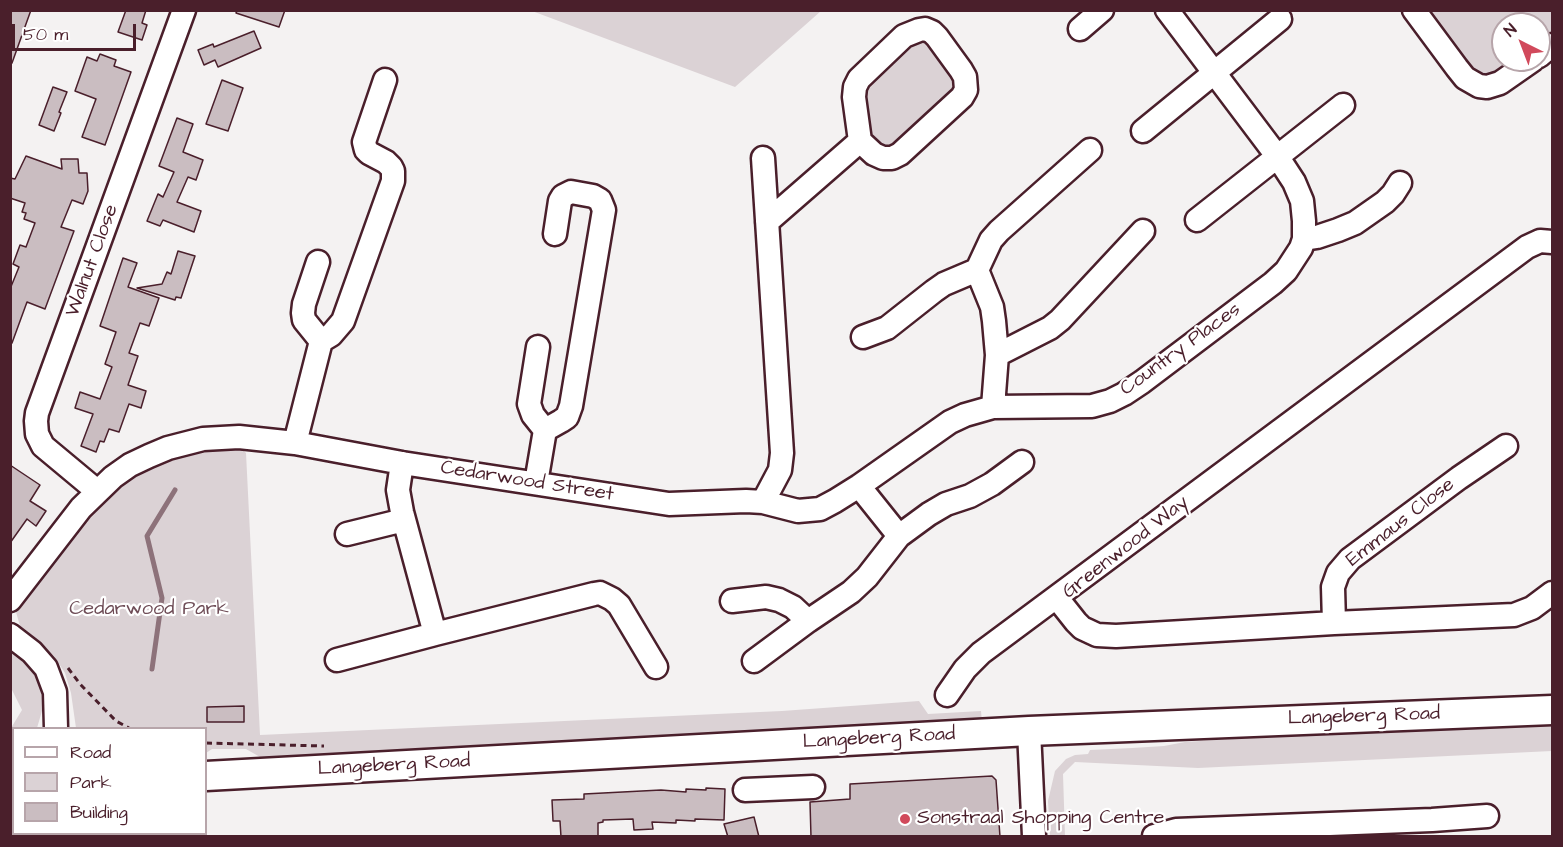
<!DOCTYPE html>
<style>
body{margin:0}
#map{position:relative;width:1563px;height:847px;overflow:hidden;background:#f4f2f2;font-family:"Architects Daughter",sans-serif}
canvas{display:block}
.frame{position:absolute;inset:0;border:12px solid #4a1f2b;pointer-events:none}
.legend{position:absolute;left:12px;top:727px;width:195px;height:108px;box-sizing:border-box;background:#fff;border:2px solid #b7a5aa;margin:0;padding:8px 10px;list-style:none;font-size:18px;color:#4a1f2b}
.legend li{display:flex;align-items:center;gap:12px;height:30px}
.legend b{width:30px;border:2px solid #b7a5aa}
.north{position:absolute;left:1491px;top:12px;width:60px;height:60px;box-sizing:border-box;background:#fff;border:2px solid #b7a5aa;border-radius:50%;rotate:318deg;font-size:16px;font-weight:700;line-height:24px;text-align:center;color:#4a1f2b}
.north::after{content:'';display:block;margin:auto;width:21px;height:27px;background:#d1495b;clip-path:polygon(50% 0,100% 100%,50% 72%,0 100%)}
.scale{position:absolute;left:12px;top:24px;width:124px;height:27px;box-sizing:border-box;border:3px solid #4a1f2b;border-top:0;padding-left:8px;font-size:18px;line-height:21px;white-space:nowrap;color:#4a1f2b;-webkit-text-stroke:4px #fff;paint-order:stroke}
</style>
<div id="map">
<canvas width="1563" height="847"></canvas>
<div class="frame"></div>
<ul class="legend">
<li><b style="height:8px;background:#fff"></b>Road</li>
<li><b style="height:16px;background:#dbd2d5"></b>Park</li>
<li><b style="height:16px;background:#cabdc1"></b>Building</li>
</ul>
<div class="north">N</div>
<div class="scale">50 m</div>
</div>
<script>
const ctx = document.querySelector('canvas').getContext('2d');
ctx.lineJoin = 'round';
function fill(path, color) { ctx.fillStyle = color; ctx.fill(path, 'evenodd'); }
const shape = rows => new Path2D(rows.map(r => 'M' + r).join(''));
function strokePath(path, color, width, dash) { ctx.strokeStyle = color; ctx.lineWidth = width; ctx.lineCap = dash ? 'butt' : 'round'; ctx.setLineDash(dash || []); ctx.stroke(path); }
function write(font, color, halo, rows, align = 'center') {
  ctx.font = font + ' "Architects Daughter",sans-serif'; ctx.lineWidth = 4.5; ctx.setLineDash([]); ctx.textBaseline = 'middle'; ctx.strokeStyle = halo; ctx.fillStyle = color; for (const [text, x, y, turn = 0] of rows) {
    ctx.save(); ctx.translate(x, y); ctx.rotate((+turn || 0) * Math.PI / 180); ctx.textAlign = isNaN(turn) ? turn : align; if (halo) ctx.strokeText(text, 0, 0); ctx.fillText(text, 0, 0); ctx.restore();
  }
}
const green = shape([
 [532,11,821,11,735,87],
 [1424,11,1552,11,1552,37,1539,47,1539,24,1503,24,1503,60,1522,60,1479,81],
 [923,36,960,87,890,153,867,138,861,87,912,40],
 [239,446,246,453,260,735,782,711,919,701,928,714,981,711,982,722,915,722,818,727,261,760,260,757,246,749,212,749,206,753,206,728,76,728,71,693,65,673,54,656,20,626,16,612,22,599,93,507,134,473,195,449],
 [10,648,32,667,40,681,44,704,37,728,14,728,13,758,11,759,11,728,22,710,11,688],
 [1552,723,1552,751,1198,768,1075,762,1063,774,1065,836,1050,836,1048,801,1055,771,1066,759,1075,755,1088,754,1090,750,1132,748,1164,746,1185,742,1357,731]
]);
const stream = shape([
 [152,669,162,598,147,536,175,490]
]);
const building = shape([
 [10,10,31,10,12,63,10,62,10,10],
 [126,10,146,10,142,23,147,25,142,40,118,32,126,10],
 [237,10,285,10,279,27,236,13,237,10],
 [254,31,261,48,218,67,215,60,204,65,198,50,213,44,214,47,254,31],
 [100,54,116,60,114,66,131,72,105,145,82,137,96,99,75,91,87,57,97,61,100,54],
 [222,80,243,88,228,131,206,124,222,80],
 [53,87,67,92,59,112,61,113,54,131,39,125,53,87],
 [177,118,193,124,183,152,203,160,196,180,188,177,177,202,201,211,194,232,163,220,160,226,147,221,158,194,163,197,174,172,159,166,177,118],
 [26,156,62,169,61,159,78,159,79,173,87,173,88,191,83,204,72,200,61,227,74,231,45,309,27,302,12,343,10,342,10,289,19,267,13,264,20,245,26,247,35,223,24,219,26,213,22,212,25,203,10,198,10,178,15,179,26,156],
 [178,251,195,256,181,298,176,297,175,300,137,288,162,284,167,272,171,274,178,251],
 [123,258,137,263,128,287,159,298,149,326,140,323,129,353,138,356,128,385,146,391,141,408,129,404,119,432,109,429,104,442,100,441,96,452,81,446,93,414,75,408,80,392,100,399,112,367,105,364,116,332,100,326,123,258],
 [10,465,40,485,30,501,46,511,36,526,27,519,10,543,10,465],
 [244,706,244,722,207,722,207,707,244,706],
 [992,776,996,780,1000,837,811,837,810,802,850,799,850,784,992,776],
 [706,788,725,789,724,820,695,819,695,821,676,820,676,823,652,822,653,829,634,830,633,819,603,820,603,822,598,823,598,837,561,837,560,821,553,821,552,800,584,799,584,794,661,790,686,792,686,789,706,790,706,788],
 [754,817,759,837,728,837,724,824,754,817]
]);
const path = shape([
 [1517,22,1518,24],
 [68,668,80,684,116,721,129,728],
 [206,743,324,746]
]);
const minor = shape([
 [1414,10,1457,68,1465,78,1479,86,1487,87,1500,83,1533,60],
 [1080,29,1102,10],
 [1539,56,1552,45],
 [1143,131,1280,19],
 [1197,220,1343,105],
 [767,222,860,141,874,154,883,158,892,158,900,154,962,97,966,90,965,77,961,70,937,37,932,32,925,29,919,30,904,36,859,79,855,87,854,97,860,141],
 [1304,239,1317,237,1338,230,1355,223,1385,202,1393,194,1400,183],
 [318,262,304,304,303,313,304,320,321,341],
 [863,337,887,328,934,291,944,284,977,270],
 [538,347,529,404,533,415,545,430],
 [997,355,1050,328,1060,320,1143,231],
 [993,407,997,355,994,321,992,307,977,270,991,240,999,231,1090,150],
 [295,443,321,341,331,335,343,321,393,181,393,171,391,167,386,162,369,153,366,150,364,142,385,80],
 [402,463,398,490,402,512,435,634,594,594,600,593,612,599,619,605,656,667],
 [536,483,545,430,561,421,567,417,571,406,604,210,600,200,593,196,571,192,563,196,560,201,555,234],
 [859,486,899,536],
 [97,491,43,446,37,434,36,421,37,413,184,10],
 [763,502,798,511,820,509,835,501,859,486,950,422,965,415,993,407,1092,406,1110,401,1124,394,1142,382,1273,283,1286,271,1301,248,1304,239,1304,221,1302,201,1294,182,1277,156,1167,10],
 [347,534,404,520],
 [1057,598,1076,622,1082,628,1097,635,1116,636,1334,623,1514,615,1532,608,1552,593],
 [10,600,81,508,113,477,130,465,149,456,168,448,203,439,239,437,295,443,402,463,669,504,746,501,763,502,780,470,782,453,763,158],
 [732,601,766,597,779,600,793,607,808,621],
 [1334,623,1333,587,1338,573,1350,559,1459,478,1506,446],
 [10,635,32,652,46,668,55,692,56,728],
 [337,660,435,634],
 [754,661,808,621,851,592,867,577,899,536,929,514,946,504,970,496,992,484,1022,462],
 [947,695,965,669,981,653,1527,247,1540,241,1552,242],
 [1029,731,1034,836],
 [745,790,813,787],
 [1154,836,1176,830,1432,820,1487,816]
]);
const major = shape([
 [206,776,1029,731,1552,710],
 [10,786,14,786]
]);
const markers = [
 [905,819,6,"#d1495b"]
];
const streetNames = [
 ["Walnut Close",93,261,-70],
 ["Country Places",1181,350,-36],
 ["Cedarwood Street",527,482,9],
 ["Emmaus Close",1401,523,-38],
 ["Greenwood Way",1126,548,-38],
 ["Langeberg Road",1364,717,-2],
 ["Langeberg Road",879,739,-3],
 ["Langeberg Road",394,766,-3]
];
const parkNames = [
 ["Cedarwood Park",149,610]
];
const poiNames = [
 ["Sonstraal Shopping Centre",917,819]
];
fill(green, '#dbd2d5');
strokePath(stream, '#8d727a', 5);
fill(building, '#cabdc1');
strokePath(building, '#4a1f2b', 1.5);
strokePath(minor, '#4a1f2b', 27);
strokePath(major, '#4a1f2b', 33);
strokePath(path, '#4a1f2b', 3, [6, 4.5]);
strokePath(minor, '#fff', 22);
strokePath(major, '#fff', 28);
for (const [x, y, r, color] of markers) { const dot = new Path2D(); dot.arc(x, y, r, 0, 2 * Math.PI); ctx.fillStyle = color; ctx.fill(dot); strokePath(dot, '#fff', 2); }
write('20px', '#4a1f2b', '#fff', streetNames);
write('20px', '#6e4c56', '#fff', parkNames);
write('20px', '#4a1f2b', '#fff', poiNames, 'left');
</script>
